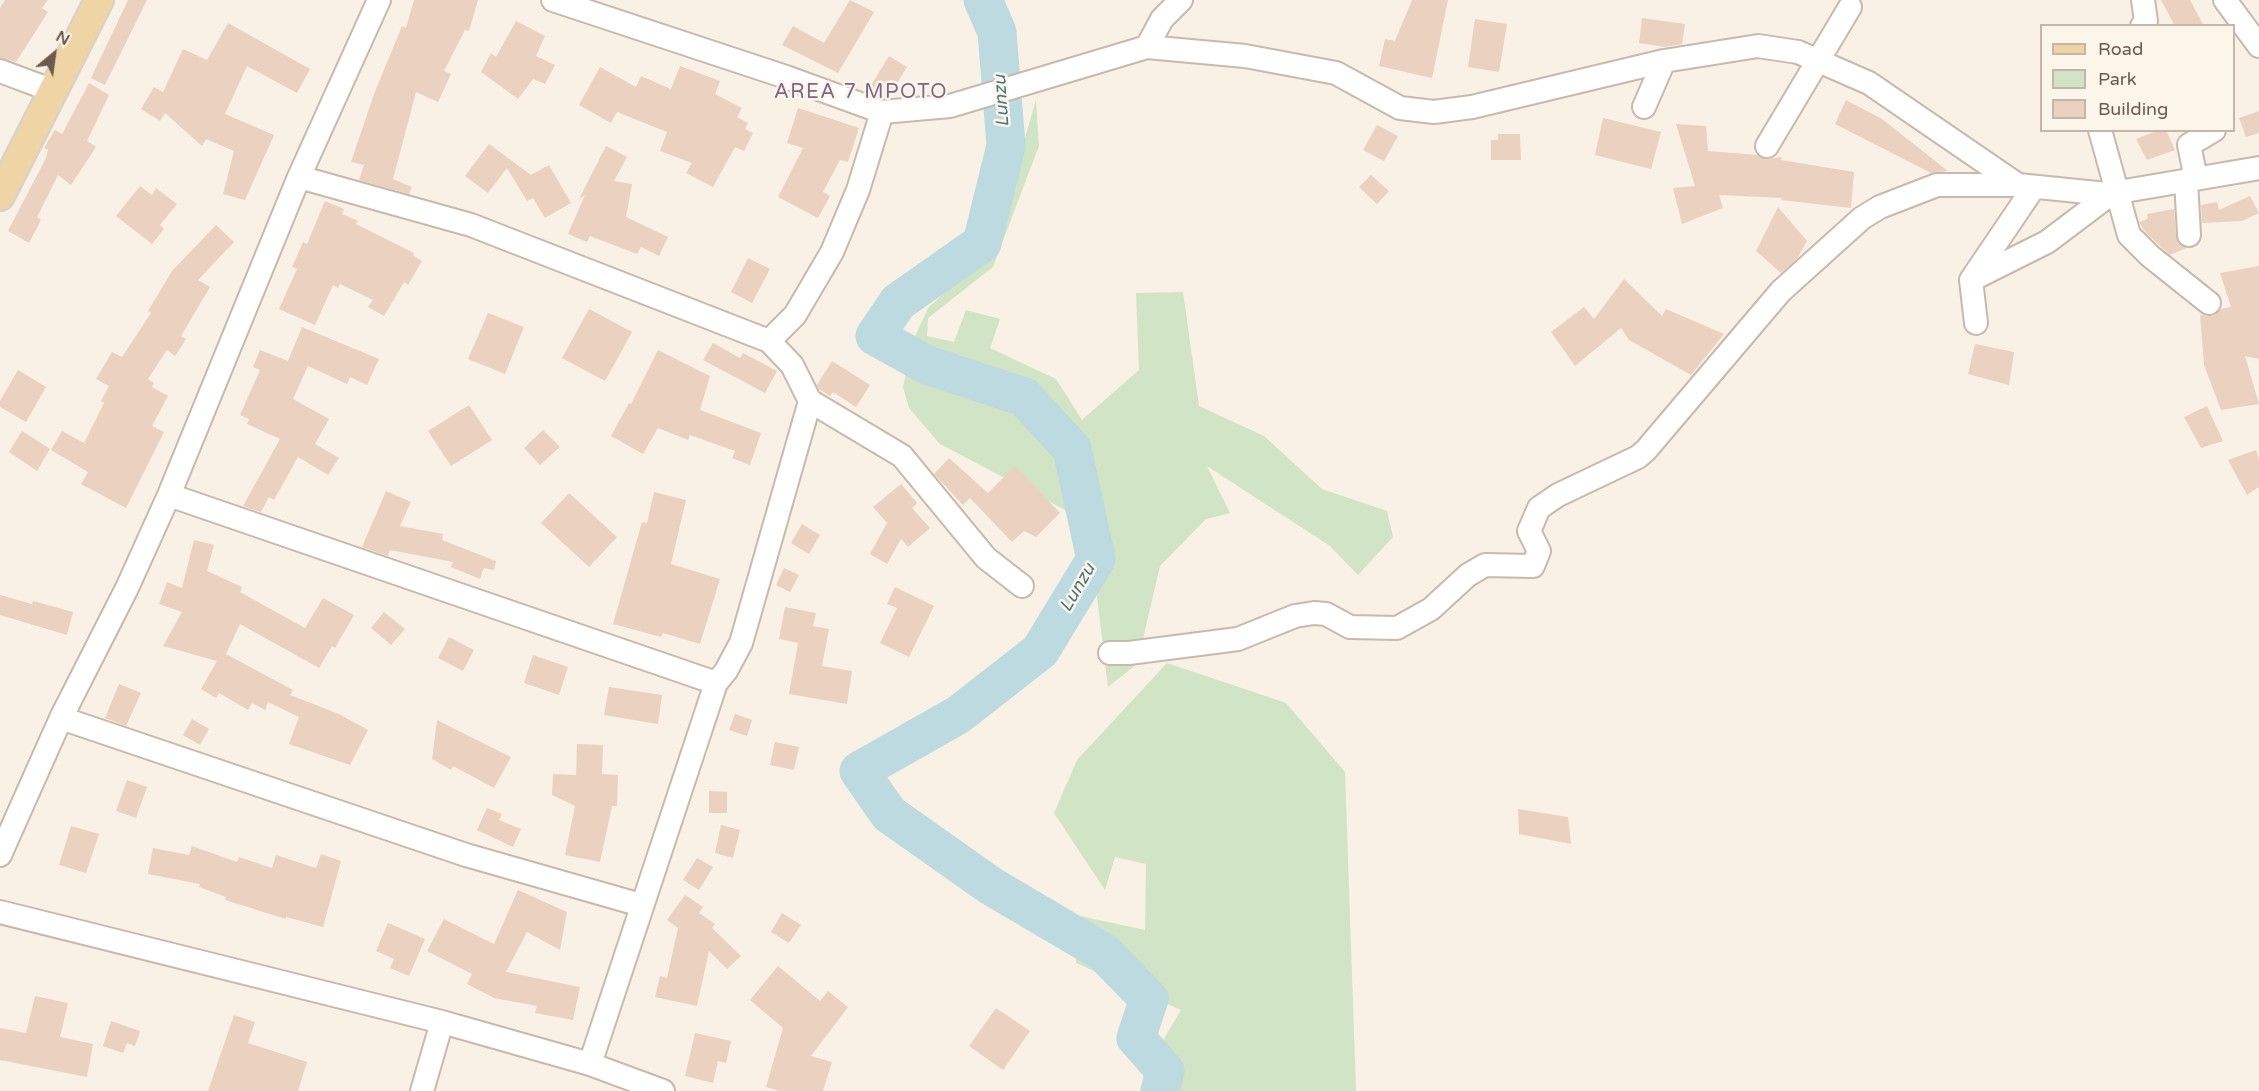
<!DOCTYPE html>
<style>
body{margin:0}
#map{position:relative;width:2259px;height:1091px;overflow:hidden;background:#f9f1e5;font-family:"Varela Round",sans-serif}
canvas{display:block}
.legend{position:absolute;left:2040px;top:24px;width:195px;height:108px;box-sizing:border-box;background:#fcf5ea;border:2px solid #c3b7ab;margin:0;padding:8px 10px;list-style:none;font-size:18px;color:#6e594d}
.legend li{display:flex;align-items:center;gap:12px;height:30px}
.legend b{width:30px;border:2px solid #c3b7ab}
.north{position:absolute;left:24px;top:24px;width:60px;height:60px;-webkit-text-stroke:4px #fcf5ea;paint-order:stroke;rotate:29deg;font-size:16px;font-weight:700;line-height:24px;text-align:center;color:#6e594d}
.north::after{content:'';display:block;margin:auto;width:21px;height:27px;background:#6e594d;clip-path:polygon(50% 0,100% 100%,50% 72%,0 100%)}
</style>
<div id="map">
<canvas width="2259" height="1091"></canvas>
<ul class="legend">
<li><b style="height:8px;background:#efd4a5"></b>Road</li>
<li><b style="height:16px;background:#d1e4c5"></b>Park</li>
<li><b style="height:16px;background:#ebd1c0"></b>Building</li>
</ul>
<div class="north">N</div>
</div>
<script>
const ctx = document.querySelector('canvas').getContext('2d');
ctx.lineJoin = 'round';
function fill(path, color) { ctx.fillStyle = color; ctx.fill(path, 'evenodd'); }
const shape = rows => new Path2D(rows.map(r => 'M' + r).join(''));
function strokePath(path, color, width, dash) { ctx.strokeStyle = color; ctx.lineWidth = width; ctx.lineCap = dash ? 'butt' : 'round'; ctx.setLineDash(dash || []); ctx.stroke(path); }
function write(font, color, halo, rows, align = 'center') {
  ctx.font = font + ' "Varela Round",sans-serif'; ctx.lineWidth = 5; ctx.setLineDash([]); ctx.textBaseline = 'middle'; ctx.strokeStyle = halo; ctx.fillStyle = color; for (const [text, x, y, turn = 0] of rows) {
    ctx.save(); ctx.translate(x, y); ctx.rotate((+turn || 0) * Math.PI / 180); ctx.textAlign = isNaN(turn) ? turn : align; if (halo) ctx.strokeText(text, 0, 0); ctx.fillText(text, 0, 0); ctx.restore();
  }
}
const green = shape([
 [1036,100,1039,146,993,267,928,318,927,336,954,342,966,310,1000,319,990,348,1056,379,1082,420,1139,370,1136,293,1183,292,1199,406,1264,436,1322,489,1387,511,1393,537,1358,575,1330,546,1207,466,1230,513,1206,519,1160,566,1137,664,1108,687,1088,522,940,444,909,408,903,387,913,341,928,308,982,258,1013,179],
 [1167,663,1286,703,1345,772,1356,1091,1171,1091,1153,1057,1181,1010,1076,963,1080,916,1145,930,1146,864,1115,857,1105,890,1054,813,1077,760]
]);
const river = shape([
 [983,0,997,32,1006,146,982,243,898,302,875,336,927,365,1024,397,1072,449,1096,559,1040,651,958,715,859,771,889,814,991,886,1103,952,1149,999,1136,1038,1165,1071,1160,1091]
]);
const building = shape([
 [5,0,48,0,42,8,48,12,16,62,0,58,0,8],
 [128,0,147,0,105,85,91,78],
 [414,0,478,0,469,31,465,30,444,71,451,74,438,102,416,92,393,179,412,187,409,194,359,180,364,165,351,162,374,94,402,26,406,28],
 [850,0,874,12,838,73,782,45,793,26,824,43],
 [1412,0,1448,0,1432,78,1379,66,1385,39,1395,41],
 [2161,0,2190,0,2204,26,2175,26],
 [1642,18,1685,24,1682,44,1665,47,1639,43],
 [1475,19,1507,24,1499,72,1468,67],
 [516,21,545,36,536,56,555,65,545,84,533,79,518,99,481,72,491,53,496,57],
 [228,23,310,69,297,93,247,66,225,114,274,135,245,200,223,194,234,151,206,139,202,146,165,113,160,121,141,109,154,87,163,92,183,49,207,60],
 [889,56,907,67,888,98,884,98,867,92],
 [680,66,720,81,715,94,742,108,737,117,748,123,745,129,753,133,744,151,735,147,713,187,686,173,692,163,660,151,667,132,617,112,611,123,579,105,600,67,636,87,641,76,671,89],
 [89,83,109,95,87,141,96,147,71,185,58,175,37,217,41,220,29,243,8,231,46,158,48,150,44,148,55,130,62,134],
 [1846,100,1882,119,1948,171,1931,173,1835,124],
 [798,108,859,128,848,162,840,160,823,192,830,196,818,218,778,197,803,148,787,143],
 [2259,111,2259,133,2246,137,2239,118],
 [1603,118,1661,132,1651,169,1595,155],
 [1676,124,1706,126,1708,151,1758,155,1766,159,1782,157,1781,160,1854,172,1851,208,1781,200,1782,198,1719,195,1723,208,1682,224,1673,188,1695,186],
 [1377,125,1398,136,1384,161,1363,150],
 [2159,130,2166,130,2175,150,2147,160,2136,139],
 [1498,134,1520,134,1521,160,1491,160,1491,140,1498,140],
 [489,144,531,175,549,165,571,203,545,218,533,198,527,201,507,168,488,193,465,176],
 [606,146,627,157,614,181,632,184,626,217,668,237,659,256,641,247,637,254,590,236,587,242,568,234,585,195,579,199],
 [1371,175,1389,191,1377,204,1359,187],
 [140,186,152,195,156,188,177,204,160,225,164,229,152,244,116,216],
 [2250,196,2259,213,2242,221,2202,223,2201,205,2217,202,2219,210],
 [325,201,344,209,342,214,358,221,356,224,414,253,413,255,422,261,408,285,404,282,384,316,368,307,373,300,340,284,338,288,333,285,315,325,279,309,297,269,292,267,303,242,307,244],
 [1778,207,1807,241,1797,259,1781,273,1756,251],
 [2174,209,2176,236,2178,243,2186,248,2170,255,2145,232,2139,222,2148,219,2147,214],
 [216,225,234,242,198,280,210,287,181,336,186,339,175,356,167,350,148,379,154,383,152,387,168,396,152,426,164,432,126,508,81,484,88,472,51,450,62,431,84,443,104,403,101,401,109,386,96,379,112,352,122,357,151,313,148,311,172,271],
 [748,258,770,269,752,303,731,292],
 [2259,266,2259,359,2245,356,2259,404,2221,410,2204,365,2200,315,2213,316,2221,309,2231,307,2220,273],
 [1624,279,1662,316,1666,309,1724,334,1691,375,1629,340,1621,328,1575,366,1551,332,1584,307,1594,319],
 [589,309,632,332,605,381,562,358],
 [488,313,524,327,505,374,468,359],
 [302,327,379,359,367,385,350,377,347,384,308,366,293,399,329,419,315,444,339,458,328,475,298,457,274,500,269,497,261,512,243,506,280,439,247,424,249,419,240,415,260,370,253,367,260,350,288,361],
 [713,343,740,358,743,353,777,371,765,393,703,360],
 [1975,344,2014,352,2009,385,1968,374],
 [658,350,710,376,700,410,761,433,750,465,732,458,735,451,690,435,688,440,658,428,643,454,611,436,629,403,631,404],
 [832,361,870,385,856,407,833,392,830,396,819,389,817,385],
 [18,370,46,387,26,422,0,407,0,401],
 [469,405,492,440,451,466,428,431],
 [2207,406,2223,441,2201,448,2184,417],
 [543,430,560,447,540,465,524,448],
 [22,431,50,449,37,471,9,452],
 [2256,450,2259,459,2259,487,2247,495,2228,460],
 [949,458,988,493,1015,466,1060,513,1036,537,1024,531,1012,542,970,498,963,505,934,474],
 [901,484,917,503,912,508,930,528,908,547,901,539,887,564,870,554,887,523,873,507],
 [386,491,411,502,400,526,443,534,442,540,496,561,494,570,484,568,480,579,451,567,453,562,390,550,388,556,362,547],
 [654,492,686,500,671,564,720,579,700,644,663,633,661,637,613,624,642,522,647,523],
 [569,493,617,537,589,567,541,523],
 [802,524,820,535,809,554,791,543],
 [194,540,214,545,207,571,242,587,240,592,305,628,323,598,354,615,335,648,332,646,319,668,240,624,226,654,293,690,290,695,339,714,368,730,350,765,289,744,299,717,268,702,265,710,252,703,248,710,219,693,216,698,201,689,217,661,163,646,182,612,159,604,167,582,182,588],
 [784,568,799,575,790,592,776,585],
 [895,587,934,606,909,657,880,643,897,608,887,604],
 [0,595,32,604,33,601,73,612,67,635,0,615],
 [785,607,816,613,813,626,829,629,822,666,852,671,847,704,789,694,798,643,779,639],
 [384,612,405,629,391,645,371,628],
 [449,637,474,650,463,671,438,658],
 [533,655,568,667,559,695,524,683],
 [119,684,141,693,126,726,105,718],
 [609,687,662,695,658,724,604,715],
 [735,714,752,720,747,736,729,730],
 [192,719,209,729,200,745,183,735],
 [437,720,511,757,494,788,453,766,451,770,432,759],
 [775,742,799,747,794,770,770,765],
 [577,744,603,745,602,774,618,775,617,806,612,806,600,862,565,855,575,806,552,795,553,774,576,775],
 [127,780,147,787,136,818,116,811],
 [709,791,727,792,727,813,709,813],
 [487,808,502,814,499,820,521,829,513,847,477,830],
 [1518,809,1568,817,1571,844,1519,834],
 [721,825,740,830,733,858,715,853],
 [71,826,99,834,86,873,59,865],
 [192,846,237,862,239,857,272,868,276,855,316,868,321,854,341,861,323,927,286,917,286,919,225,900,226,897,199,887,200,884,148,874,153,848,189,855],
 [697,858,713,867,699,890,683,880],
 [518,890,567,912,560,950,527,932,506,972,580,987,573,1020,535,1013,537,1006,494,998,467,984,472,974,427,951,444,919,494,944],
 [685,895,703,907,699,913,715,924,712,928,741,956,727,969,709,951,697,1006,655,997,660,976,667,978,678,928,667,920],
 [782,913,801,925,789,943,771,932],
 [388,923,425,939,409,976,390,968,394,959,376,951],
 [778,966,820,1001,828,991,848,1007,811,1056,832,1062,823,1091,779,1091,766,1087,783,1028,750,1000],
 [35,996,68,1003,60,1037,93,1044,87,1077,0,1060,0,1028,26,1033],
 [996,1008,1030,1031,1003,1070,969,1046],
 [234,1015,255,1022,248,1043,307,1062,298,1091,208,1091],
 [111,1021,140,1031,135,1046,127,1043,123,1053,103,1046],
 [695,1033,731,1041,726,1063,718,1061,713,1083,685,1076]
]);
const minor = shape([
 [553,0,786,77,882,112,950,106,1147,47,1245,56,1336,73,1400,108,1434,112,1472,107,1664,61,1758,46,1798,52,1869,83,2018,185,2107,194,2259,168],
 [2225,0,2259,46],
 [2142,26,2146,21,2143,0],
 [1147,47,1162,19,1181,0],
 [0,71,51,90],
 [1644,107,1664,61],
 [2100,130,2129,235,2150,256,2209,303],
 [1767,146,1850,7],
 [299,177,471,225,769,341,792,365,810,401,902,456,986,558,1022,586],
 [2196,178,2189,145,2214,130],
 [2186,180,2189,235],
 [1971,280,2047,242,2112,193],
 [1976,323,1971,280,2034,187],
 [769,341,795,315,832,252,858,190,882,112],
 [169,495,716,683],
 [1110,653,1129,653,1238,639,1295,616,1314,613,1326,614,1350,627,1397,628,1431,609,1468,575,1485,565,1533,566,1539,551,1529,531,1539,508,1558,495,1638,457,1646,450,1781,291,1862,218,1880,207,1937,185,2018,185],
 [61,718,466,855,641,905],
 [0,855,61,718,127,588,169,495,299,177,379,0],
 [0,912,442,1022,590,1064,663,1091],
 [590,1064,716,683,726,671,741,643,810,401],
 [422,1091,442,1022]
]);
const major = shape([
 [0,196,99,0]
]);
const waterNames = [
 ["Lunzu",1002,101,-94],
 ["Lunzu",1078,588,-60]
];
const quarterNames = [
 ["AREA 7 MPOTO",861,93]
];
fill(green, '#d1e4c5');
strokePath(river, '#bcdadf', 39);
fill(building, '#ebd1c0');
strokePath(minor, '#c8b9ac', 26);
strokePath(major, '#d6d1cd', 32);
strokePath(minor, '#fff', 22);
strokePath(major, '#efd4a5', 28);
write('italic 18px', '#4b757f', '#fcf5ea', waterNames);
ctx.letterSpacing = '1.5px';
write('20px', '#7e668a', '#fcf5ea', quarterNames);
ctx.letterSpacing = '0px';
</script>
